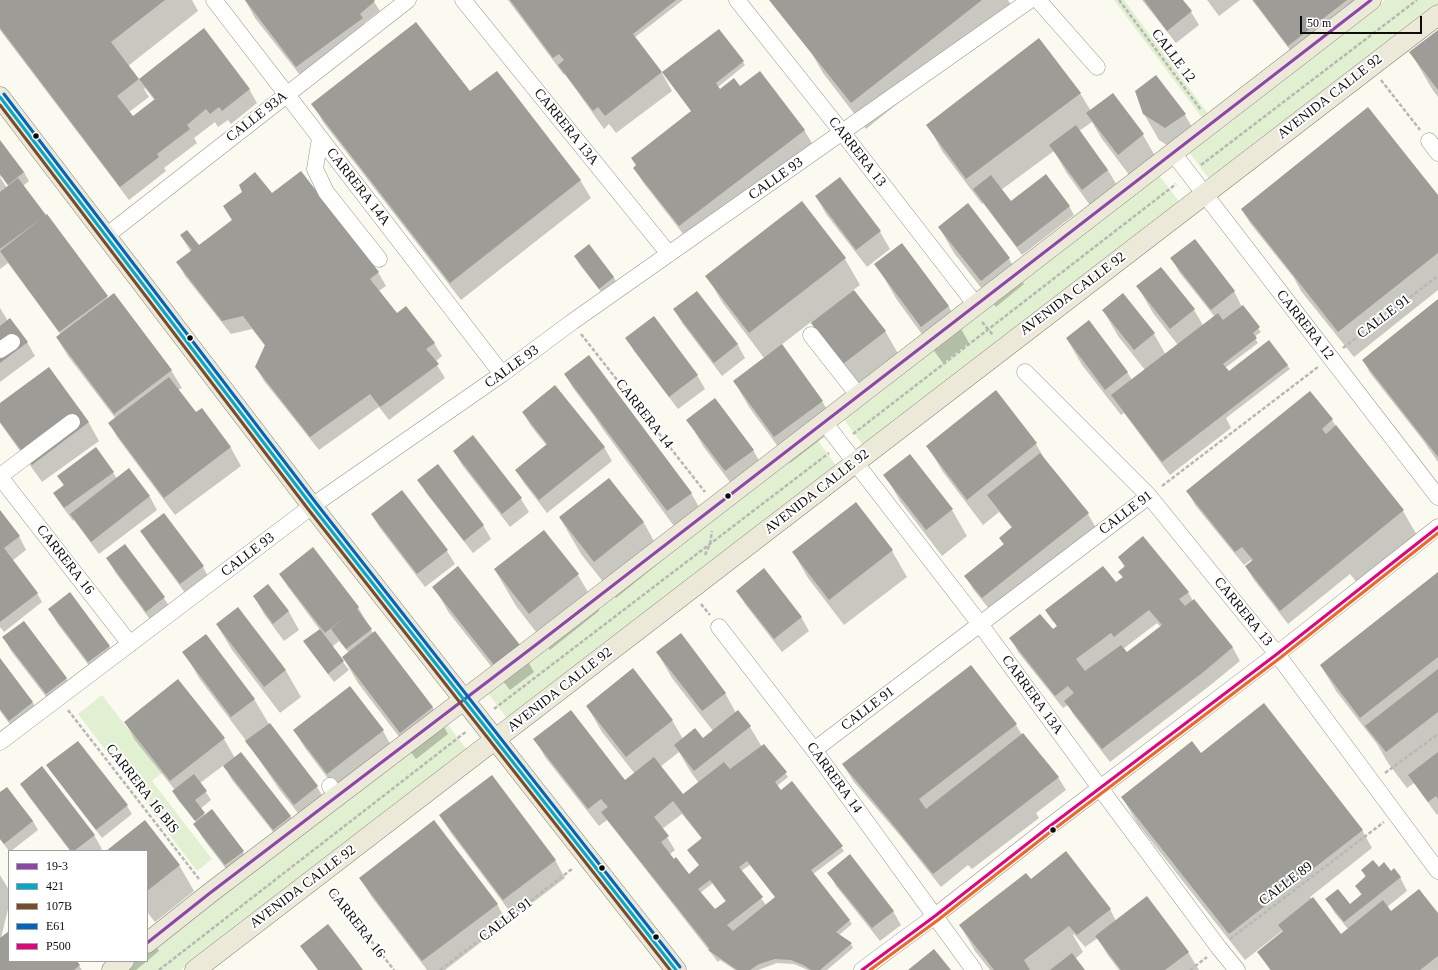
<!DOCTYPE html>
<style>
body{margin:0}
#map{position:relative;width:1438px;height:970px;overflow:hidden;background:#fbfaf0;font-family:Georgia,serif}
canvas{display:block}
.legend{position:absolute;left:8px;top:850px;width:140px;height:112px;box-sizing:border-box;background:#fff;border:1px solid #9e9e9e;margin:0;padding:5px 7px;list-style:none;font-size:12px;color:#0c0c0c}
.legend li{display:flex;align-items:center;gap:8px;height:20px}
.legend b{width:20px;border:1px solid #9e9e9e}
.scale{position:absolute;left:1300px;top:16px;width:122px;height:18px;box-sizing:border-box;border:2px solid #0c0c0c;border-top:0;padding-left:5px;font-size:12px;line-height:14px;white-space:nowrap;color:#0c0c0c;-webkit-text-stroke:3px #fff;paint-order:stroke}
</style>
<div id="map">
<canvas width="1438" height="970"></canvas>
<ul class="legend">
<li><b style="height:5px;background:#8e44ad"></b>19-3</li>
<li><b style="height:5px;background:#00a9ce"></b>421</li>
<li><b style="height:5px;background:#7a4b2a"></b>107B</li>
<li><b style="height:5px;background:#0065bd"></b>E61</li>
<li><b style="height:5px;background:#e5007d"></b>P500</li>
</ul>
<div class="scale">50 m</div>
</div>
<script>
const ctx = document.querySelector('canvas').getContext('2d');
ctx.lineJoin = 'round';
function fill(path, color) { ctx.fillStyle = color; ctx.fill(path, 'evenodd'); }
const shape = rows => new Path2D(rows.map(r => 'M' + r).join(''));
function strokePath(path, color, width, dash) { ctx.strokeStyle = color; ctx.lineWidth = width; ctx.lineCap = dash ? 'butt' : 'round'; ctx.setLineDash(dash || []); ctx.stroke(path); }
function write(font, color, halo, rows, align = 'center') {
  ctx.font = font + ' Georgia,serif'; ctx.lineWidth = 4; ctx.setLineDash([]); ctx.textBaseline = 'middle'; ctx.strokeStyle = halo; ctx.fillStyle = color; for (const [text, x, y, turn = 0] of rows) {
    ctx.save(); ctx.translate(x, y); ctx.rotate((+turn || 0) * Math.PI / 180); ctx.textAlign = isNaN(turn) ? turn : align; if (halo) ctx.strokeText(text, 0, 0); ctx.fillText(text, 0, 0); ctx.restore();
  }
}
const green = shape([
 [1114,0,1124,0,1212,119,1206,123],
 [1385,0,1438,0,1438,5,1210,180,1188,151],
 [1159,175,1181,204,865,448,843,418],
 [816,438,838,468,509,721,487,692],
 [102,695,162,773,152,781,212,859,197,871,78,714],
 [445,721,467,750,181,970,121,970,133,961,147,961,147,950]
]);
const shadow = shape([
 [0,0,192,0,198,11,128,66,139,80,203,30,249,89,257,103,231,124,228,120,218,127,215,122,194,138,197,143,164,168,166,171,129,200,0,30],
 [145,88,155,101,133,118,129,112,149,97,144,89],
 [245,0,373,0,380,11,364,23,372,36,307,84,255,18],
 [508,0,683,0,634,38,662,73,672,91,616,133,609,124,604,129,565,74,564,75],
 [770,0,1008,0,1015,12,892,91,898,103,866,129,823,73,811,52],
 [1142,0,1182,0,1191,12,1199,25,1176,43],
 [1207,0,1240,0,1219,16],
 [1252,0,1367,0,1296,58],
 [1438,32,1438,97,1432,89,1411,53],
 [743,62,745,65,718,87,720,90,804,130,815,148,687,239,642,181,634,168,692,111,663,73],
 [497,72,580,180,591,198,461,300,323,122,313,104,470,93],
 [1156,76,1185,115,1200,141,1181,154,1159,140,1144,114],
 [1080,93,1091,111,1143,135,1158,161,1133,180,1102,139,1092,122,1079,131,1108,170,1123,196,1097,215,1066,172,1054,151,1001,190,1010,202,1069,206,1074,215,1022,255,983,203,982,204,942,151,928,125],
 [0,142,24,172,29,181,23,186,46,216,47,216,108,299,171,370,182,388,178,390,195,413,201,409,231,448,241,466,175,515,117,437,110,423,116,419,68,356,57,338,61,335,8,263,0,269],
 [1,176,9,187,7,188,0,177],
 [839,178,880,232,890,249,867,267,826,214,816,196],
 [272,194,378,272,386,286,379,291,397,314,434,343,442,356,435,362,445,378,389,420,379,407,319,450,264,381,256,367,266,347,252,329,231,334,185,276,178,263,191,252,181,236,199,246],
 [1438,196,1438,290,1354,357,1301,291,1294,278,1250,223,1242,210],
 [802,203,845,259,860,285,853,290,885,331,900,357,858,390,827,350,811,322,781,345,822,401,837,427,790,463,749,407,734,381,764,358,722,302,707,276],
 [967,205,1009,259,1024,284,996,307,954,253,939,227],
 [902,244,949,307,969,343,943,363,897,300,876,264],
 [589,246,614,278,619,286,605,297,580,265,575,257],
 [1172,258,1234,291,1241,305,1261,332,1254,337,1258,343,1225,368,1229,372,1287,365,1290,369,1226,418,1231,428,1170,475,1124,413,1121,415,1082,365,1067,339,1127,372,1132,380,1145,370,1118,336,1103,310,1154,334,1166,355,1178,345,1153,313,1138,287,1194,310,1203,325,1215,317,1179,272],
 [697,292,738,345,745,358,722,376,682,323,674,309],
 [1438,300,1438,462,1422,439,1370,373,1363,360],
 [0,308,8,321,27,342,35,356,0,382],
 [627,338,697,375,705,389,678,409,634,351],
 [49,368,89,423,99,441,42,482,0,423,0,404],
 [565,374,691,493,706,519,682,537,602,428,594,416,573,388],
 [996,391,1036,444,1048,465,1088,514,1103,540,990,610,973,589,966,576,1004,545,1000,538,1012,528,999,512,983,525,943,472,928,447],
 [1310,392,1332,420,1338,429,1403,511,1418,537,1359,585,1350,574,1288,624,1254,580,1246,567,1252,562,1251,560,1244,565,1195,505,1188,492],
 [523,412,604,447,612,461,547,513,524,483,516,470,547,446,531,426],
 [688,420,753,450,768,476,741,497,703,446],
 [454,451,521,499,529,512,510,527,462,465],
 [910,455,952,510,967,536,942,556,900,501,885,475],
 [437,465,483,525,491,539,473,553,426,493,419,480],
 [129,470,150,497,157,510,99,554,74,520,73,521,62,506,54,493,64,486,59,476,113,472,117,479],
 [609,479,644,523,664,559,616,598,581,554,560,518],
 [402,492,447,551,455,564,425,587,380,528,372,515],
 [0,512,19,536,26,550,12,561,37,593,42,602,4,632,0,627],
 [141,531,203,567,210,580,188,597,149,544],
 [543,531,578,575,599,611,550,650,516,606,495,570],
 [125,545,164,598,172,611,154,625,115,572,107,558],
 [892,551,907,577,844,625,808,578,793,552],
 [1119,557,1188,592,1193,601,1194,600,1233,648,1240,661,1208,687,1110,762,1073,714,1068,705,1063,708,1018,652,1011,638,1052,631,1057,628,1046,611,1116,584,1123,578,1120,572,1125,568],
 [1053,622,1055,622,1059,630],
 [1157,623,1161,627,1127,654,1123,649],
 [280,574,358,607,366,621,365,621,373,633,375,633,433,708,448,734,416,759,358,683,343,657,349,653,339,641,332,647,349,670,334,682,310,650,305,641,320,630,288,587],
 [1438,574,1438,814,1437,815,1414,783,1407,788,1388,763,1377,744,1336,691,1321,666],
 [268,585,289,612,299,630,284,641,264,614,254,596],
 [434,587,519,646,534,672,510,690,449,613],
 [737,591,801,617,809,631,782,652,745,604],
 [238,608,286,671,301,697,280,713,232,650,217,625],
 [49,609,109,646,117,659,96,675,57,623],
 [4,638,66,678,74,692,54,707,11,651],
 [184,652,254,699,269,724,317,787,328,805,305,822,279,789,247,742,199,678],
 [657,652,725,693,736,713,750,727,762,747,764,745,788,777,777,786,781,791,792,782,844,851,813,874,852,924,839,935,851,944,853,948,827,970,808,970,794,964,777,963,758,970,735,970,720,960,718,962,607,820,599,826,545,757,535,739,625,781,635,774,602,732,587,706,672,720,683,739,703,740,713,731,672,678],
 [679,752,690,771,699,783,683,795,660,767],
 [682,814,702,839,700,866,688,875,669,855,675,850,662,829],
 [750,865,776,898,766,905,741,871],
 [713,883,726,902,715,911,700,893],
 [0,660,33,703,40,716,17,734,0,711],
 [178,680,224,739,235,758,290,816,298,829,282,843,232,780,224,765,200,783,211,800,200,809,205,816,243,852,251,865,233,878,202,837,195,824,197,823,178,800,173,791,175,790,135,740,125,722],
 [350,687,383,731,393,749,338,792,305,748,294,730],
 [1016,725,1022,735,1058,777,1066,790,1036,813,1039,818,972,869,968,865,941,887,902,838,854,782,843,765],
 [78,742,127,806,132,814,102,838,53,774,47,766],
 [1201,754,1362,830,1372,848,1310,897,1343,938,1348,929,1334,912,1327,899,1350,905,1362,896,1356,886,1366,878,1362,870,1378,868,1400,877,1407,891,1387,907,1391,912,1438,915,1438,970,1270,970,1258,952,1283,932,1282,931,1245,960,1137,823,1122,797],
 [21,784,94,835,102,849,99,851,70,851,29,797],
 [7,788,33,821,38,830,11,851,9,851,0,839,0,793],
 [440,816,555,860,565,878,514,917,451,833],
 [144,821,179,865,194,891,155,922,147,912,147,851,107,851],
 [829,873,893,911,901,925,880,941,836,886],
 [0,875,9,890,9,905,1,938,9,932,9,961,76,961,82,970,0,970],
 [360,878,497,904,507,922,445,970,427,970,371,896],
 [1033,883,1110,909,1116,921,1188,952,1199,970,1119,970,1107,954,1098,938,1085,947,1074,934,1073,935,1083,952,1075,959,1083,970,990,970,975,951,960,925],
 [147,930,159,951,147,961],
 [104,961,147,961,136,970,111,970]
]);
const building = shape([
 [0,0,165,0,111,42,139,79,204,28,250,89,222,111,219,107,210,114,206,109,187,125,190,129,157,154,159,157,120,187,0,28],
 [139,79,155,99,133,116,117,96],
 [245,0,374,0,375,1,360,14,363,18,296,67],
 [510,0,676,0,633,34,662,72,605,116,598,107,593,111,558,65,564,60,559,54,553,58],
 [769,0,982,0,851,103],
 [1144,0,1183,0,1192,11,1167,31],
 [1253,0,1347,0,1288,46],
 [416,22,470,91,497,71,581,180,450,283,311,104],
 [719,29,744,61,716,83,720,89,734,78,740,86,760,71,805,130,679,226,633,168,636,165,631,158,691,111,662,72],
 [1438,30,1438,90,1409,52],
 [1039,38,1081,93,966,179,926,125],
 [1156,75,1186,114,1165,128,1143,114,1135,91],
 [1113,93,1144,134,1118,155,1086,113],
 [1368,107,1438,195,1438,253,1338,332,1241,209],
 [1076,125,1108,170,1082,190,1049,145],
 [0,140,24,172,8,185,0,174],
 [301,171,379,272,370,279,397,313,406,306,435,343,426,349,439,364,380,407,370,394,310,437,255,367,265,345,243,316,222,321,176,262,192,250,180,235,187,230,199,245,232,220,223,206,242,192,239,185,255,172,272,193],
 [1046,174,1070,206,1017,247,973,189,991,175,1011,201],
 [840,177,881,231,856,250,815,196],
 [18,178,46,215,0,249,0,192],
 [802,201,846,258,749,333,705,276],
 [968,203,1010,258,981,281,938,227],
 [47,214,108,296,59,332,0,251],
 [1195,239,1235,291,1211,310,1170,258],
 [902,243,949,306,921,327,874,264],
 [589,244,614,277,599,289,574,256],
 [1161,267,1195,309,1170,329,1136,286],
 [854,290,886,331,843,364,811,323],
 [697,291,738,344,714,363,673,309],
 [114,293,172,370,114,414,56,337],
 [1123,293,1155,333,1134,350,1102,310],
 [1438,299,1438,457,1362,360],
 [1243,305,1260,327,1253,333,1257,338,1223,364,1229,371,1269,340,1288,365,1162,462,1111,395,1218,313,1223,320],
 [654,316,698,375,669,397,625,338],
 [10,318,28,342,0,363,0,326],
 [1089,320,1128,372,1105,390,1066,338],
 [782,344,823,401,774,437,733,381],
 [589,355,692,493,667,511,564,374],
 [49,367,89,422,32,465,0,422,0,403],
 [169,377,196,412,202,408,231,447,164,498,108,423],
 [555,385,605,447,539,500,515,470,547,444,522,412],
 [996,390,1037,443,967,500,926,446],
 [1310,391,1333,419,1322,429,1326,434,1336,425,1404,510,1280,611,1245,566,1253,560,1242,547,1235,552,1186,491],
 [715,398,754,450,725,471,686,420],
 [473,435,522,498,502,514,453,451],
 [96,447,114,472,64,508,53,493,64,485,57,476],
 [1040,453,1089,513,982,598,964,576,1004,544,999,538,1012,527,987,495],
 [910,454,953,509,926,530,883,475],
 [438,464,484,525,464,541,417,480],
 [129,468,150,496,91,542,70,514],
 [609,478,644,522,594,562,559,517],
 [402,490,448,550,417,574,371,514],
 [856,502,893,550,829,600,792,552],
 [0,510,20,536,4,548,38,593,0,622],
 [164,513,204,566,180,584,140,531],
 [544,530,579,574,529,614,494,569],
 [1143,536,1189,592,1179,599,1185,606,1194,599,1233,647,1201,674,1102,749,1064,701,1074,693,1068,686,1055,696,1009,638,1040,614,1053,629,1057,626,1045,610,1103,566,1116,582,1123,577,1118,572,1125,566,1118,557],
 [1149,610,1162,625,1127,652,1121,645,1085,671,1076,659,1111,633,1114,637],
 [125,544,165,597,146,612,106,558],
 [313,547,359,607,357,609,372,629,346,649,331,629,344,618,325,633,279,574],
 [458,566,520,645,494,665,432,587],
 [764,568,802,617,774,639,736,591],
 [1438,572,1438,657,1360,718,1320,665],
 [268,584,289,611,273,624,253,596],
 [70,592,110,646,88,662,48,609],
 [238,607,286,670,264,687,216,624],
 [24,621,67,678,46,694,2,637],
 [320,629,344,661,328,674,303,641],
 [375,631,433,707,400,733,342,657],
 [681,633,726,693,702,711,656,652],
 [206,634,255,699,231,717,182,652],
 [0,658,33,702,9,721,0,709],
 [971,665,1017,724,919,799,926,809,1023,733,1059,777,933,874,890,821,842,764],
 [633,668,673,720,626,757,586,706],
 [1438,669,1438,712,1386,752,1365,726],
 [178,679,225,738,170,781,124,722],
 [350,686,384,730,327,774,293,730],
 [1264,703,1363,830,1229,934,1121,797,1192,741,1201,753],
 [571,710,625,780,654,757,683,794,724,762,730,769,764,744,787,772,775,782,781,790,792,781,843,846,811,870,850,920,836,932,852,943,820,970,811,970,803,965,791,960,775,959,759,964,750,970,737,970,708,950,710,949,601,812,608,807,601,799,588,809,533,739],
 [673,801,702,838,687,850,699,865,689,874,676,857,674,859,661,842,669,836,654,817],
 [747,861,775,897,733,931,727,925,763,897,739,867],
 [710,880,726,901,715,909,698,889],
 [738,710,751,726,694,771,674,745,695,728,703,738],
 [270,723,318,786,294,805,245,741],
 [78,741,128,805,96,830,46,765],
 [241,752,291,816,273,830,223,766],
 [1438,752,1438,799,1436,796,1428,802,1408,775],
 [42,766,95,835,74,851,71,851,20,784],
 [194,774,207,791,195,800,205,813,195,821,172,791],
 [492,775,556,860,503,900,439,815],
 [7,787,33,821,4,844,0,839,0,792],
 [212,809,244,851,225,865,193,824],
 [145,820,180,865,147,891,147,851,106,851],
 [434,820,498,904,422,961,359,878],
 [1066,851,1111,909,1077,935,1069,926,1024,960,1030,970,994,970,959,925,1026,873,1031,879],
 [850,854,894,911,872,928,827,873],
 [1373,860,1379,867,1384,862,1391,871,1394,868,1401,877,1344,922,1325,899,1338,889,1350,904,1362,894,1355,886,1366,876,1361,870],
 [1419,889,1438,913,1438,956,1420,970,1271,970,1257,952,1283,931,1278,925,1313,897,1341,934,1383,900,1391,911],
 [1147,896,1189,952,1165,970,1121,970,1095,936],
 [328,924,355,959,363,970,318,970,300,946],
 [9,931,9,961,77,961,80,965,74,970,0,970,0,938],
 [934,949,951,970,908,970],
 [1072,953,1085,970,1050,970]
]);
const path = shape([
 [1119,0,1201,110],
 [1381,80,1420,130],
 [1201,165,1417,0],
 [982,322,993,335],
 [581,334,705,492],
 [1343,348,1438,276],
 [853,434,1176,184],
 [1162,486,1318,367],
 [705,555,710,544,712,531],
 [701,604,710,615],
 [494,709,829,453],
 [68,710,199,879],
 [1385,773,1438,734],
 [330,889,394,970],
 [1230,939,1384,822],
 [159,970,467,731],
 [440,970,572,869],
 [1190,970,1207,957]
]);
const minor = shape([
 [214,0,502,374],
 [463,0,669,254],
 [737,0,838,127,976,305],
 [1038,0,1097,67],
 [320,138,315,169,326,192,379,259],
 [1429,141,1438,153],
 [1173,153,1438,497],
 [106,236,408,0],
 [811,335,858,395],
 [0,350,12,342],
 [1025,372,1149,496,1277,654,1438,871],
 [824,422,980,624,1100,788,1219,948,1237,970],
 [0,476,72,422],
 [0,477,130,644],
 [719,627,814,750,974,970],
 [0,742,312,506,502,374,572,322,1030,0],
 [814,750,1149,496],
 [330,786,337,796],
 [862,970,935,916,1046,829,1277,654,1438,527]
]);
const major = shape([
 [0,97,312,506,676,970],
 [147,943,210,893,537,644,1371,0],
 [112,970,124,961],
 [195,970,1438,15]
]);
const bus1 = shape([
 [147,943,210,893,537,644,1371,0]
]);
const bus2 = shape([
 [0,97,312,506,676,970]
]);
const bus3 = shape([
 [0,105,308,509,670,970]
]);
const bus4 = shape([
 [4,94,316,503,680,967]
]);
const bus5 = shape([
 [862,970,935,916,1046,829,1277,654,1438,527]
]);
const bus6 = shape([
 [870,970,938,920,1049,833,1280,658,1438,533]
]);
const markers = [
 [36,136,3.5,"#0c0c0c"],
 [190,338,3.5,"#0c0c0c"],
 [728,496,3.5,"#0c0c0c"],
 [1053,830,3.5,"#0c0c0c"],
 [602,868,3.5,"#0c0c0c"],
 [656,937,3.5,"#0c0c0c"]
];
const streetNames = [
 ["CALLE 12",1173,56,53],
 ["AVENIDA CALLE 92",1330,97,-38],
 ["CALLE 93A",257,117,-38],
 ["CARRERA 13A",566,127,51],
 ["CARRERA 13",857,152,52],
 ["CALLE 93",776,179,-35],
 ["CARRERA 14A",358,187,52],
 ["AVENIDA CALLE 92",1073,294,-37],
 ["CALLE 91",1384,317,-37],
 ["CARRERA 12",1305,325,52],
 ["CALLE 93",512,367,-36],
 ["CARRERA 14",644,414,52],
 ["AVENIDA CALLE 92",817,492,-38],
 ["CALLE 91",1126,513,-37],
 ["CALLE 93",248,555,-37],
 ["CARRERA 16",65,560,52],
 ["CARRERA 13",1243,612,51],
 ["AVENIDA CALLE 92",560,690,-38],
 ["CARRERA 13A",1032,695,54],
 ["CALLE 91",868,709,-37],
 ["CARRERA 14",834,778,54],
 ["CARRERA 16 BIS",142,789,52],
 ["CALLE 89",1286,884,-37],
 ["AVENIDA CALLE 92",303,887,-37],
 ["CALLE 91",506,920,-37],
 ["CARRERA 16",356,923,52]
];
fill(green, '#e1f0d0');
fill(shadow, '#0003');
fill(building, '#9e9c96');
strokePath(minor, '#94938f', 17);
strokePath(major, '#81807c', 21);
strokePath(path, '#b7b7b5', 2.5, [4, 2]);
strokePath(minor, '#fefefd', 16);
strokePath(major, '#ece9d8', 20);
strokePath(bus1, '#8e44ad', 3);
strokePath(bus2, '#00a9ce', 3);
strokePath(bus3, '#7a4b2a', 3);
strokePath(bus4, '#0065bd', 3);
strokePath(bus5, '#e5007d', 3);
strokePath(bus6, '#f26522', 3);
for (const [x, y, r, color] of markers) { const dot = new Path2D(); dot.arc(x, y, r, 0, 2 * Math.PI); ctx.fillStyle = color; ctx.fill(dot); strokePath(dot, '#fff', 1.5); }
write('14px', '#0c0c0c', '#fff', streetNames);
</script>
